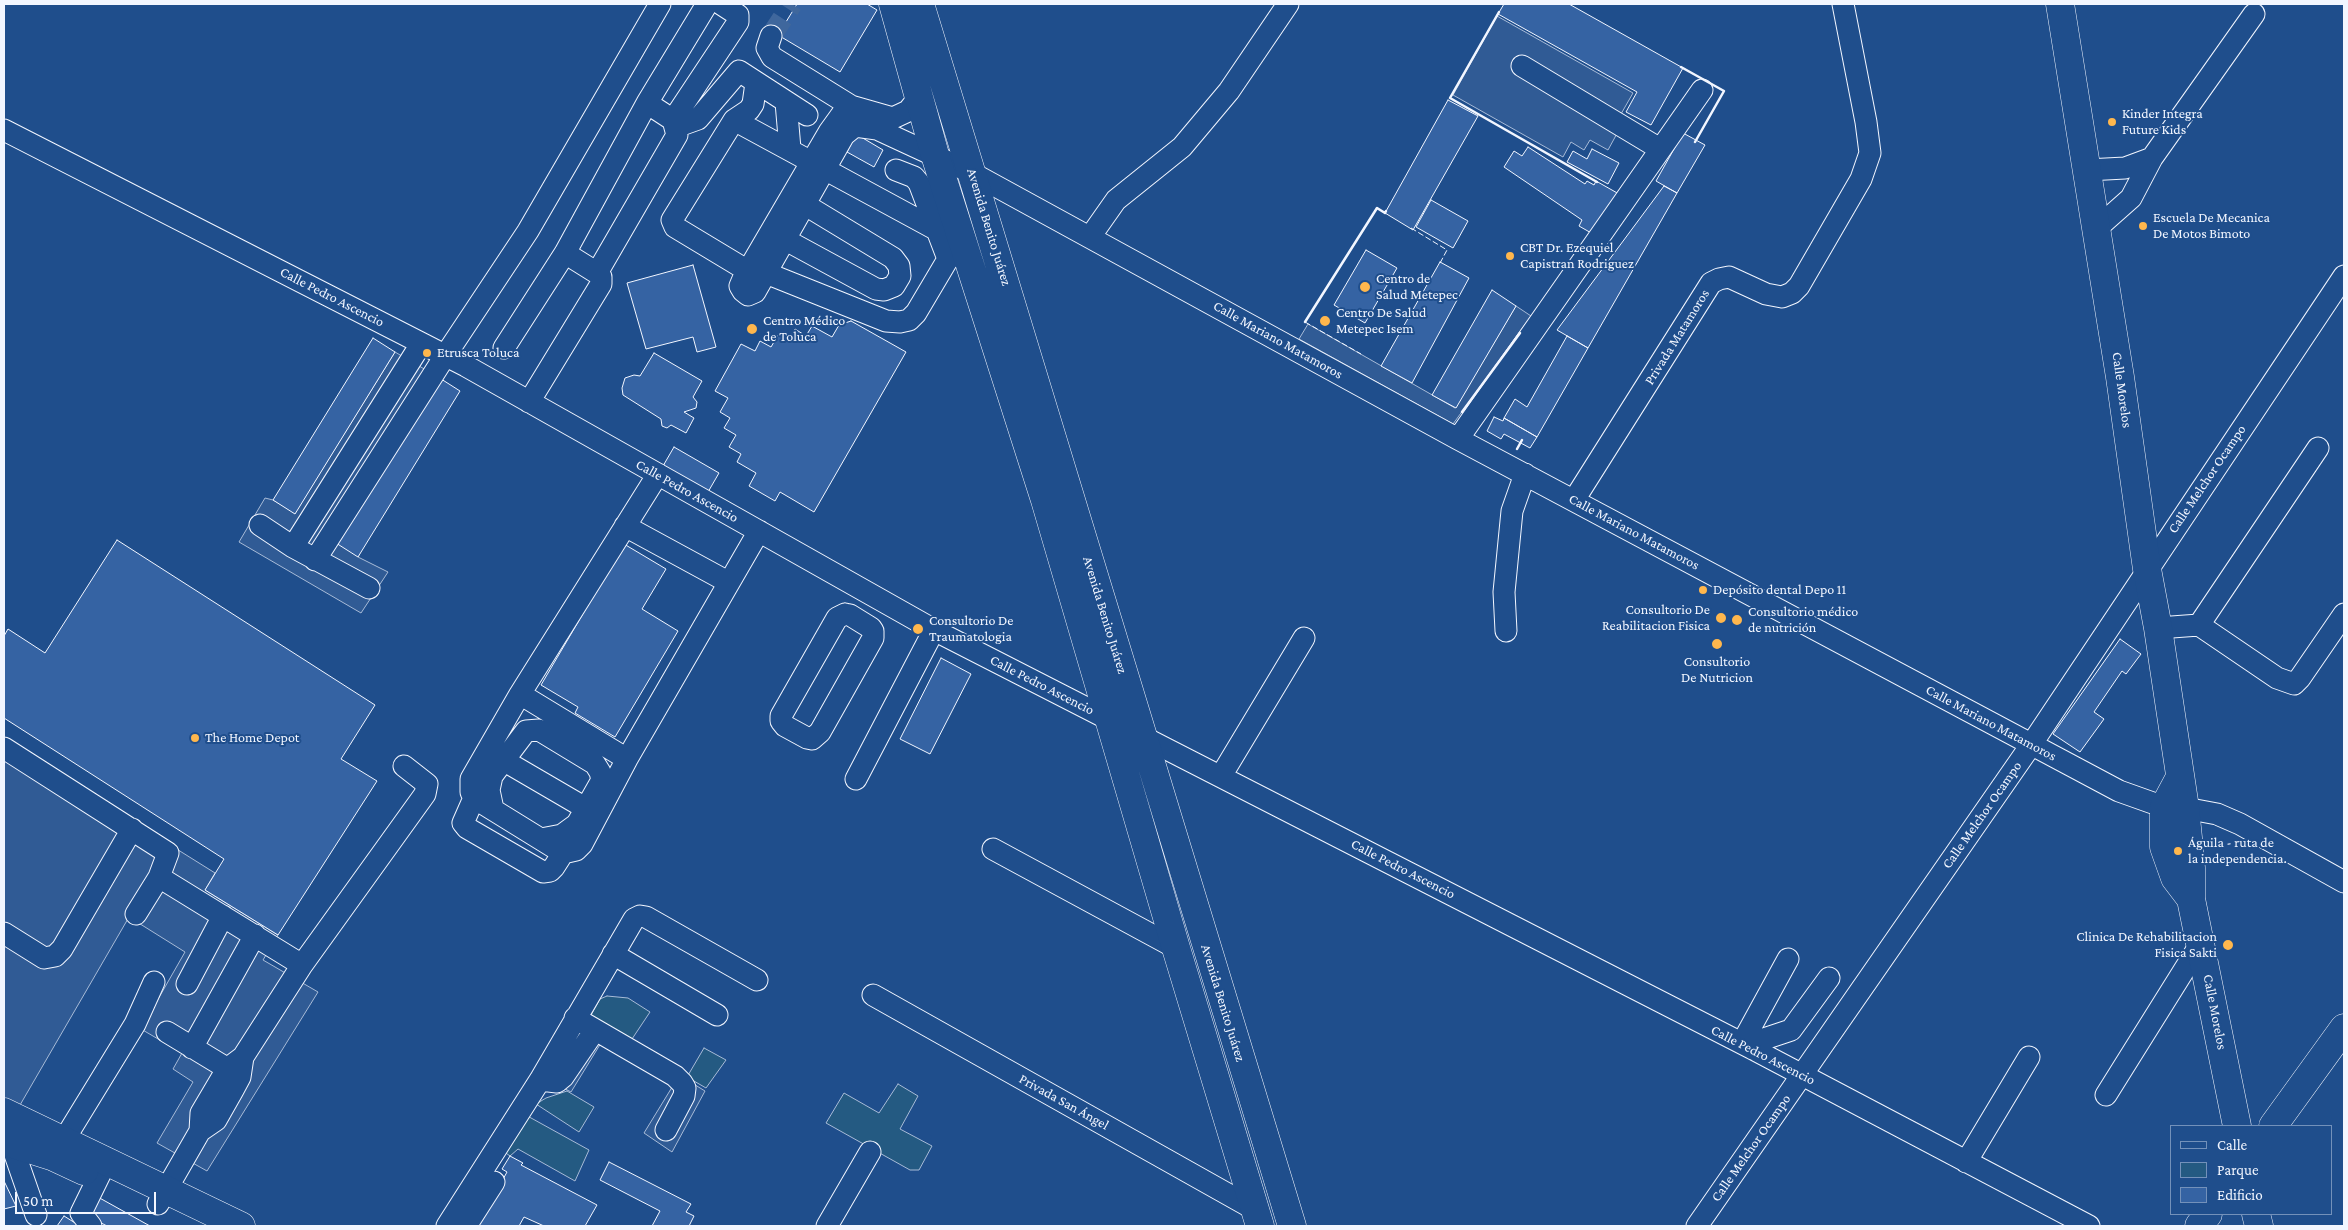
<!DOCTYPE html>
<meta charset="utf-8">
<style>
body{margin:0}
#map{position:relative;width:2348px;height:1230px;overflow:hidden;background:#1f4e8c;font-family:"Crimson Pro",serif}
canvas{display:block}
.frame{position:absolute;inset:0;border:5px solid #f2f6ff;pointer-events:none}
.legend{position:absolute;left:2170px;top:1125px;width:162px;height:90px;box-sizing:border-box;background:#1f4e8c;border:1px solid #7391ba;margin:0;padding:6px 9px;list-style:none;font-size:15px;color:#f2f6ff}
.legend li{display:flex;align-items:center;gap:10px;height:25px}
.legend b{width:25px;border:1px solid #7391ba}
.scale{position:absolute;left:15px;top:1192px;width:141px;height:22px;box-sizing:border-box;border:2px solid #f2f6ff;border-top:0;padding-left:6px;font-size:15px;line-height:18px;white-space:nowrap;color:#f2f6ff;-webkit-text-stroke:4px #1f4e8c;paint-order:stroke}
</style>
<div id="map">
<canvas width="2348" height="1230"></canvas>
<div class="frame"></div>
<ul class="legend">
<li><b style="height:6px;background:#1f4e8c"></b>Calle</li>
<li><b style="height:14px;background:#245a82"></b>Parque</li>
<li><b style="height:14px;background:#3563a3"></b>Edificio</li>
</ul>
<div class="scale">50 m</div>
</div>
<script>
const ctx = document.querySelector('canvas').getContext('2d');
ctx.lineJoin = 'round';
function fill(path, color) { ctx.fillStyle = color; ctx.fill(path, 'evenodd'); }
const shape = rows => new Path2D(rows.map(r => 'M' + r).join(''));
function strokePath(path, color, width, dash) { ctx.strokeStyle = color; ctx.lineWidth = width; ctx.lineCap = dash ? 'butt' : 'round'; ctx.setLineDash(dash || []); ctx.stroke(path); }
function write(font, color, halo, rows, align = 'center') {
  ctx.font = font + ' "Crimson Pro",serif'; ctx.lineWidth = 4; ctx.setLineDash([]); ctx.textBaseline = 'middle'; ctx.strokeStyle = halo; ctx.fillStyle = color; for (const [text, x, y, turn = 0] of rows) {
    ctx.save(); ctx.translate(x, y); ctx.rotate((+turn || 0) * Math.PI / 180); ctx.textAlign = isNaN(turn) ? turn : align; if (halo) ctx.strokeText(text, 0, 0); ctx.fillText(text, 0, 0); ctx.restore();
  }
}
const green = shape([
 [607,996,628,998,650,1012,630,1042,590,1017,600,999,607,996],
 [704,1048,726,1060,706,1088,687,1077,704,1048],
 [898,1084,918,1096,900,1129,932,1146,919,1170,910,1170,826,1123,844,1093,879,1113,898,1084],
 [567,1091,594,1107,579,1132,536,1104,546,1098,567,1091],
 [522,1113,589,1150,575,1181,518,1149,510,1156,499,1148,522,1113]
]);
const parking = shape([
 [1497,16,1633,93,1621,114,1626,117,1608,150,1590,140,1584,150,1571,142,1563,157,1453,95,1497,16],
 [1516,306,1531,316,1453,424,1299,339,1308,324,1455,408,1516,306],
 [395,352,438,377,358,557,388,572,361,613,239,542,265,498,273,500,295,513,395,352],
 [4,741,215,873,205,890,278,935,263,960,318,992,207,1171,157,1143,193,1082,173,1069,182,1053,141,1029,185,952,129,917,20,1105,4,1098,4,741],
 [591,1021,705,1091,672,1152,644,1133,674,1084,601,1043,571,1092,554,1083,591,1021]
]);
const building = shape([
 [797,4,867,4,877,10,840,72,778,35,797,4],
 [1504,4,1569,4,1683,68,1651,125,1626,112,1637,92,1498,14,1504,4],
 [1448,100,1478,116,1413,230,1385,213,1448,100],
 [1683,133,1705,145,1677,193,1656,181,1683,133],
 [856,134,883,150,874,167,847,152,856,134],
 [1528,147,1585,184,1587,181,1594,185,1596,181,1619,194,1593,234,1579,226,1582,220,1504,167,1514,151,1522,156,1528,147],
 [1592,149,1619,163,1608,184,1567,162,1573,151,1587,159,1592,149],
 [1664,186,1677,193,1588,348,1557,330,1664,186],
 [1431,200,1468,221,1453,248,1416,227,1431,200],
 [1366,250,1397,268,1365,323,1334,305,1366,250],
 [1440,262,1469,278,1412,383,1381,366,1440,262],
 [693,265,716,347,697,352,693,337,646,349,627,283,693,265],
 [1492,290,1516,306,1456,408,1432,395,1492,290],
 [851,321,906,352,814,512,780,492,775,501,749,486,756,473,737,462,741,454,729,447,736,435,724,428,730,418,720,412,728,398,715,391,741,344,755,351,760,341,771,347,778,335,788,341,795,329,806,336,812,326,832,337,839,325,851,321],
 [1567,336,1588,348,1537,437,1504,418,1515,399,1527,407,1567,336],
 [373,338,395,352,295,514,273,500,373,338],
 [654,353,702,381,693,397,697,402,696,408,684,412,694,418,686,433,671,425,667,428,662,426,661,419,623,395,622,388,625,378,634,375,640,376,654,353],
 [438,377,460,391,358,557,336,543,438,377],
 [1494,417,1503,421,1504,418,1537,437,1530,448,1504,434,1501,439,1487,431,1494,417],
 [674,447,719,473,708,492,663,466,674,447],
 [117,540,375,705,341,759,377,781,278,935,205,890,224,859,4,718,4,636,8,629,45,653,117,540],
 [624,544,666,569,642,609,678,631,615,737,575,713,578,707,541,685,624,544],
 [2120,639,2141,654,2126,674,2122,671,2094,712,2104,719,2080,752,2053,734,2120,639],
 [941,658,971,674,930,754,900,739,941,658],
 [510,1156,523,1163,521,1165,597,1205,585,1226,544,1226,524,1217,519,1226,477,1226,507,1172,502,1169,510,1156],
 [609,1162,691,1204,686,1212,694,1216,689,1226,652,1226,660,1211,600,1180,609,1162],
 [4,1181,16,1206,4,1209,4,1181],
 [96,1196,150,1226,107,1226,86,1215,96,1196],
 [64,1216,80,1226,57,1226,64,1216]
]);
const minorTunnel = shape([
 [771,36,792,4]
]);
const minor = shape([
 [771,36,767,48,772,57,851,106],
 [1522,66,1660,149],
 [920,96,908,111,893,118,851,106,842,114,829,132,743,279,740,286,743,291,748,295,755,292,844,135,855,126,877,129,972,173,1458,439,2119,791,2164,807,2185,808,2217,814,2240,824,2344,882],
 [786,102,790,149],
 [647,103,673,120,684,124,698,119,739,71,807,115],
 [734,120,935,229],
 [4,130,466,366,934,630,1753,1049,2089,1226],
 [896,170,914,177,919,183,948,259],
 [2087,170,2125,168,2152,158],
 [2096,229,2131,198,2152,158,2254,14],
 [773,233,876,289,884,290,894,286,900,276,899,266,893,258,794,198],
 [1090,237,1116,200,1182,147,1229,91,1288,4],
 [565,253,597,273,677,135,673,120,738,22,738,15,721,4],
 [748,271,675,227,672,220,734,120,749,110,753,104,756,83],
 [766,273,886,321,900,322,909,320,916,313,948,259,966,249],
 [504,348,565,253,647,103,707,4],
 [529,402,601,284,601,277,597,273],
 [1458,439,1702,90],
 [658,474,520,694,627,759,759,531],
 [1574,500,1711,283,1719,279,1729,277,1766,294,1782,297,1792,293,1799,286,1861,179,1870,153,1866,122,1843,4],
 [260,525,293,547,369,588],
 [625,526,728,582],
 [293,547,421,344],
 [315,560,445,356,528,231,660,4],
 [845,614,850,615,871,628,873,631,873,638,820,732,812,739,807,738,785,726,781,721,781,716,837,618,845,614],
 [2199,625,2318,448],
 [2158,628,2199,625,2277,678,2294,684,2300,678,2344,614],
 [1506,631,1504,592,1512,511,1525,474],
 [520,694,471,779,471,792,474,798,563,853,576,850,582,844,627,759],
 [4,748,168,853,159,877,136,914],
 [503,760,587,809],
 [1221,776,1304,638],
 [856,779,934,630],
 [474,798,463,823,467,828,543,872,550,871,554,867,563,853],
 [493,809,489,790,492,776,526,731,539,730,595,764,600,772,602,780,577,824,562,835,541,839],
 [993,849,1176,948],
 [159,877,302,965],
 [4,933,44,958,55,956,62,949,132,829],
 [613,954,717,1015],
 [187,984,223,916],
 [873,995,1254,1209],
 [575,1018,675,1076,682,1083,685,1088,684,1096,666,1130],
 [167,1032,238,1075],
 [1742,1043,1788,959],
 [192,1048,255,935],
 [1753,1049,1758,1041,1791,1030,1829,978],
 [540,1080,557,1082,563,1077,595,1030],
 [2106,1095,2201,943],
 [200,1131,201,1113,227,1069,243,1057,302,965,425,794,427,784,404,766],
 [11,1143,36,1215],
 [56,1153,135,1024,154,982],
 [1966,1162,2029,1057],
 [158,1204,200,1131,216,1120,233,1090,240,1077,243,1057],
 [91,1226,81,1213,106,1162],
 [447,1226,540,1080,634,919,640,916,646,917,757,980],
 [466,1226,494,1182],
 [827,1226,870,1152],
 [1697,1226,2031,745,2344,276]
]);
const major = shape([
 [893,4,935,155,1045,500,1176,948,1260,1226],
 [920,4,1292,1226],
 [2060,4,2120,377,2147,569,2158,628,2185,808,2191,868,2191,899,2237,1126],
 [2180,777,2164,807,2164,847,2175,878,2191,899],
 [4,1112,241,1226],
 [2273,1126,2344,1028],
 [4,1141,54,1157,84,1171],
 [2256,1214,2259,1226],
 [2199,1226,2208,1214]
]);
const fence = shape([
 [1411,228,1447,250,1439,265],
 [1305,322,1361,354]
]);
const wall = shape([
 [1499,12,1450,98,1597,182],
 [1681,67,1724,91,1695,142],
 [1305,322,1377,208,1385,213,1386,211],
 [1462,412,1520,333],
 [1517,449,1522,440]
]);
const markers = [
 [2112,122,5,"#ffb74d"],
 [2143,226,5,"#ffb74d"],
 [1510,256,5,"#ffb74d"],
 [1365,287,6,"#ffb74d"],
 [1325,321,6,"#ffb74d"],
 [752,329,6,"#ffb74d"],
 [427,353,5,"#ffb74d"],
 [1703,590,5,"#ffb74d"],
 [1721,618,6,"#ffb74d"],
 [1737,620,6,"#ffb74d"],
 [918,629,6,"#ffb74d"],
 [1717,644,6,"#ffb74d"],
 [195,738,5,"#ffb74d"],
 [2178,851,5,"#ffb74d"],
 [2228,945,6,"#ffb74d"]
];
const poiNames = [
 ["Kinder Integra",2122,114],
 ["Future Kids",2122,130],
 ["Escuela De Mecanica",2153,218],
 ["De Motos Bimoto",2153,234],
 ["CBT Dr. Ezequiel",1520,248],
 ["Capistran Rodriguez",1520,264],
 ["Centro de",1376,279],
 ["Salud Metepec",1376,295],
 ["Centro De Salud",1336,313],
 ["Metepec Isem",1336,329],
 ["Centro Médico",763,321],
 ["de Toluca",763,337],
 ["Etrusca Toluca",437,353],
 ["Depósito dental Depo 11",1713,590],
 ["Consultorio De",1710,610,"right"],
 ["Reabilitacion Fisica",1710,626,"right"],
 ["Consultorio médico",1748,612],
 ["de nutrición",1748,628],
 ["Consultorio De",929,621],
 ["Traumatologia",929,637],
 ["Consultorio",1717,662,"center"],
 ["De Nutricion",1717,678,"center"],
 ["The Home Depot",205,738],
 ["Águila - ruta de",2188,843],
 ["la independencia.",2188,859],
 ["Clinica De Rehabilitacion",2217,937,"right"],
 ["Fisica Sakti",2217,953,"right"]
];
const streetNames = [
 ["Avenida Benito Juárez",989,227,73],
 ["Calle Pedro Ascencio",332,297,27],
 ["Privada Matamoros",1677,337,-58],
 ["Calle Mariano Matamoros",1278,340,29],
 ["Calle Morelos",2122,390,82],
 ["Calle Melchor Ocampo",2207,479,-56],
 ["Calle Pedro Ascencio",687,491,29],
 ["Calle Mariano Matamoros",1634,532,28],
 ["Avenida Benito Juárez",1105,615,73],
 ["Calle Pedro Ascencio",1042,685,27],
 ["Calle Mariano Matamoros",1991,723,28],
 ["Calle Melchor Ocampo",1982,815,-55],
 ["Calle Pedro Ascencio",1403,869,27],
 ["Avenida Benito Juárez",1223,1003,73],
 ["Calle Morelos",2215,1012,79],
 ["Calle Pedro Ascencio",1763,1055,27],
 ["Privada San Ángel",1064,1102,29],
 ["Calle Melchor Ocampo",1751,1148,-55]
];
fill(green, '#245a82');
strokePath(green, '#a8bbd7', 1);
fill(parking, '#305b95');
strokePath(parking, '#a8bbd7', 1);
fill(building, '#3563a3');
strokePath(building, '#f2f6ff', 1);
strokePath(minorTunnel, '#3f679d', 21, [21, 11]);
strokePath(minor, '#f2f6ff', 23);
strokePath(major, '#f2f6ff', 29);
strokePath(minor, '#1f4e8c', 21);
strokePath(major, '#1f4e8c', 28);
strokePath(fence, '#f2f6ff', 1, [6, 2.5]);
strokePath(wall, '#f2f6ff', 2.5);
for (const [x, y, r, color] of markers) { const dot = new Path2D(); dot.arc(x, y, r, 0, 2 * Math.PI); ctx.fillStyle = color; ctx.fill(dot); strokePath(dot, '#1f4e8c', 2); }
write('14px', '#f2f6ff', '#1f4e8c', poiNames, 'left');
write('14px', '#f2f6ff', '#1f4e8c', streetNames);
</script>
